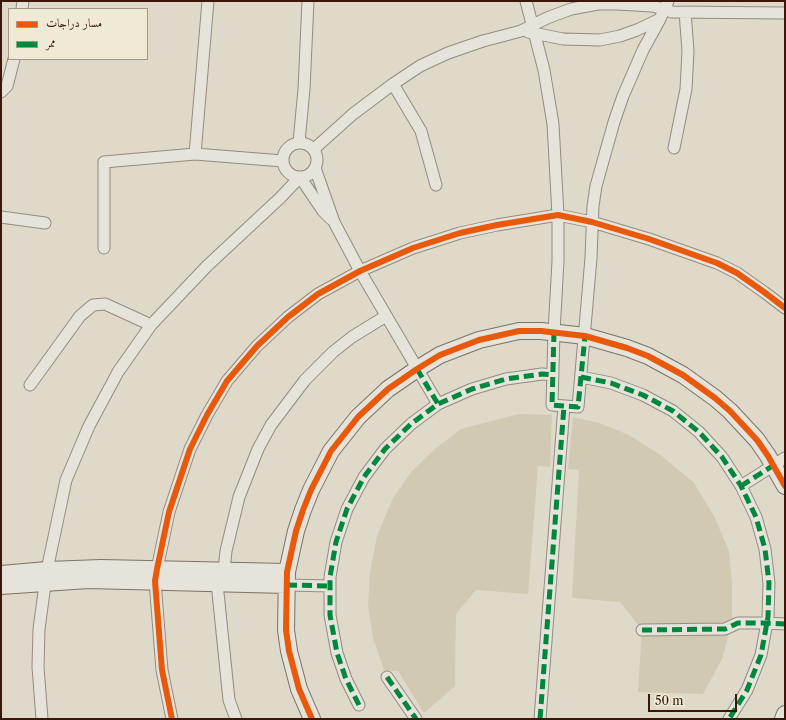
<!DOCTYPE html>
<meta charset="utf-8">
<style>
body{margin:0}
#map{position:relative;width:786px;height:720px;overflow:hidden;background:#ded9c8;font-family:"Libre Caslon Text",Amiri,serif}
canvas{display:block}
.frame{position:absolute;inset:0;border:2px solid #39180a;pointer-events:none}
.legend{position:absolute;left:8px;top:8px;width:140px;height:52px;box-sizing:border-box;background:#efead5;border:1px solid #a69684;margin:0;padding:5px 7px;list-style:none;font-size:12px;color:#39180a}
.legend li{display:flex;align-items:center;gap:8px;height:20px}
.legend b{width:20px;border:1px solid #a69684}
.scale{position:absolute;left:648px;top:694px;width:89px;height:18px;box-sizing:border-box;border:2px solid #39180a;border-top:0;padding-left:5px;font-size:12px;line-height:14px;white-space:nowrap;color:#39180a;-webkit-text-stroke:3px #efead5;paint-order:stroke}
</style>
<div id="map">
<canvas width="786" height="720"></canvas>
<div class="frame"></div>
<ul class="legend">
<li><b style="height:5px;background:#e8590c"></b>مسار دراجات</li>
<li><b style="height:5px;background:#00873e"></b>ممر</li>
</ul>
<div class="scale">50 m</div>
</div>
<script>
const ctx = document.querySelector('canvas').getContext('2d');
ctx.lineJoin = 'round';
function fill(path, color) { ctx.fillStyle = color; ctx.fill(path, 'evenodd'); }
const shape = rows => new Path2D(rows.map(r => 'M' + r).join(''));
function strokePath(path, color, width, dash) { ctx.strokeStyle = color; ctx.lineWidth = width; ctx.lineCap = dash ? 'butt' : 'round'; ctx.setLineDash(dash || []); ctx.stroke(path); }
const green = shape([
 [519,414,552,415,550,467,538,466,528,594,476,590,456,614,455,686,424,713,398,671,384,670,373,638,368,605,370,572,377,536,393,498,412,471,435,449,461,429],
 [573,417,599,423,629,435,662,456,694,483,714,516,729,551,732,583,732,622,722,659,703,694,638,692,642,630,620,602,572,598,579,470,568,469]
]);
const street = shape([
 [526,1,544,70,553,124,558,215,558,261,554,332,552,405,578,407,591,258,593,206,596,186,614,122,623,96,643,50,660,19,668,1],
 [22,9,23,1],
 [528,32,563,39,600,40,620,36,637,30,660,19],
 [393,84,421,131,436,185],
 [1,92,7,86,14,59],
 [299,142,304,89,308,1],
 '283 160a17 17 0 1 1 34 0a17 17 0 1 1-34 0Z',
 [674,148,686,89,688,51,685,12],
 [314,149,353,114,393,84,420,66,448,53,483,41,521,31,547,18,571,9,598,4,617,4,652,6,664,9,672,12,785,13],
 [195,154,208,1],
 [315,168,334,222,360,271,438,404],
 [300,177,323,211,331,219],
 [1,217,45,223],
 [104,248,104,162,195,154,283,161],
 [581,377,611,383,643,395,673,411,699,432,722,457,741,486,756,517,765,549,769,583,768,617,761,655,747,690,729,719],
 [30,385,80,316,93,305,105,304,151,325],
 [741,486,785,458],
 [224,570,226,551,239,497,258,449,271,425,305,380,333,352,352,337,386,316],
 [217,583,229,700,236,719],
 [287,585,330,586],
 [642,630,725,629,738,623,767,623,785,624],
 [387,677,416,719],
 [359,705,346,679,337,653,330,615,330,577,336,542,347,509,364,477,385,449,411,424,438,404,472,389,506,379,542,374,553,375],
 [42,719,38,667,39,629,47,570,66,480,89,426,118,372,151,325,207,266,280,198,299,178],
 [172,719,162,670,155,581,157,569,169,512,190,449,207,415,227,381,257,346,288,317,318,294,360,271,413,248,460,233,497,225,558,215,592,222,649,239,717,263,737,273,764,292,785,308],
 [540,719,564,406]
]);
const secondary = shape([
 [1,574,47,570,101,568,287,572],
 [1,586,88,580,287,585],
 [312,719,299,689,289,651,286,630,287,572,296,531,303,510,311,490,331,451,358,417,388,389,417,369,440,355,479,340,519,331,541,331,585,336,627,348,648,356,683,375,715,398,730,411,757,440,768,456,785,486],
 [783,719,785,714]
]);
const quiet = shape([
 [554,332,552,405,578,407,585,336],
 [417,369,438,404],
 [581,377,611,383,643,395,673,411,699,432,722,457,741,486,756,517,765,549,769,583,768,617,761,655,747,690,729,719],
 [741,486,774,465],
 [287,585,330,586],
 [642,630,725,629,738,623,767,623,785,624],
 [387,677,416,719],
 [359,705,346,679,337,653,330,615,330,577,336,542,347,509,364,477,385,449,411,424,438,404,472,389,506,379,542,374,553,375],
 [540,719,564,406]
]);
const cycleway = shape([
 [172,719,162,670,155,581,157,569,169,512,190,449,207,415,227,381,257,346,288,317,318,294,360,271,413,248,460,233,497,225,558,215,592,222,649,239,717,263,737,273,764,292,785,308],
 [312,719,299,689,289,651,286,630,287,572,296,531,303,510,311,490,331,451,358,417,388,389,417,369,440,355,479,340,519,331,541,331,585,336,627,348,648,356,683,375,715,398,730,411,757,440,768,456,785,486]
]);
fill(green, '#d2c9b2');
strokePath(street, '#938b80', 13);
strokePath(secondary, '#7b7268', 18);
strokePath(street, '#e6e3da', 11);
strokePath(secondary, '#e6e3da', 16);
strokePath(quiet, '#00873e', 5, [10, 5]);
strokePath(cycleway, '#e8590c', 6);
</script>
